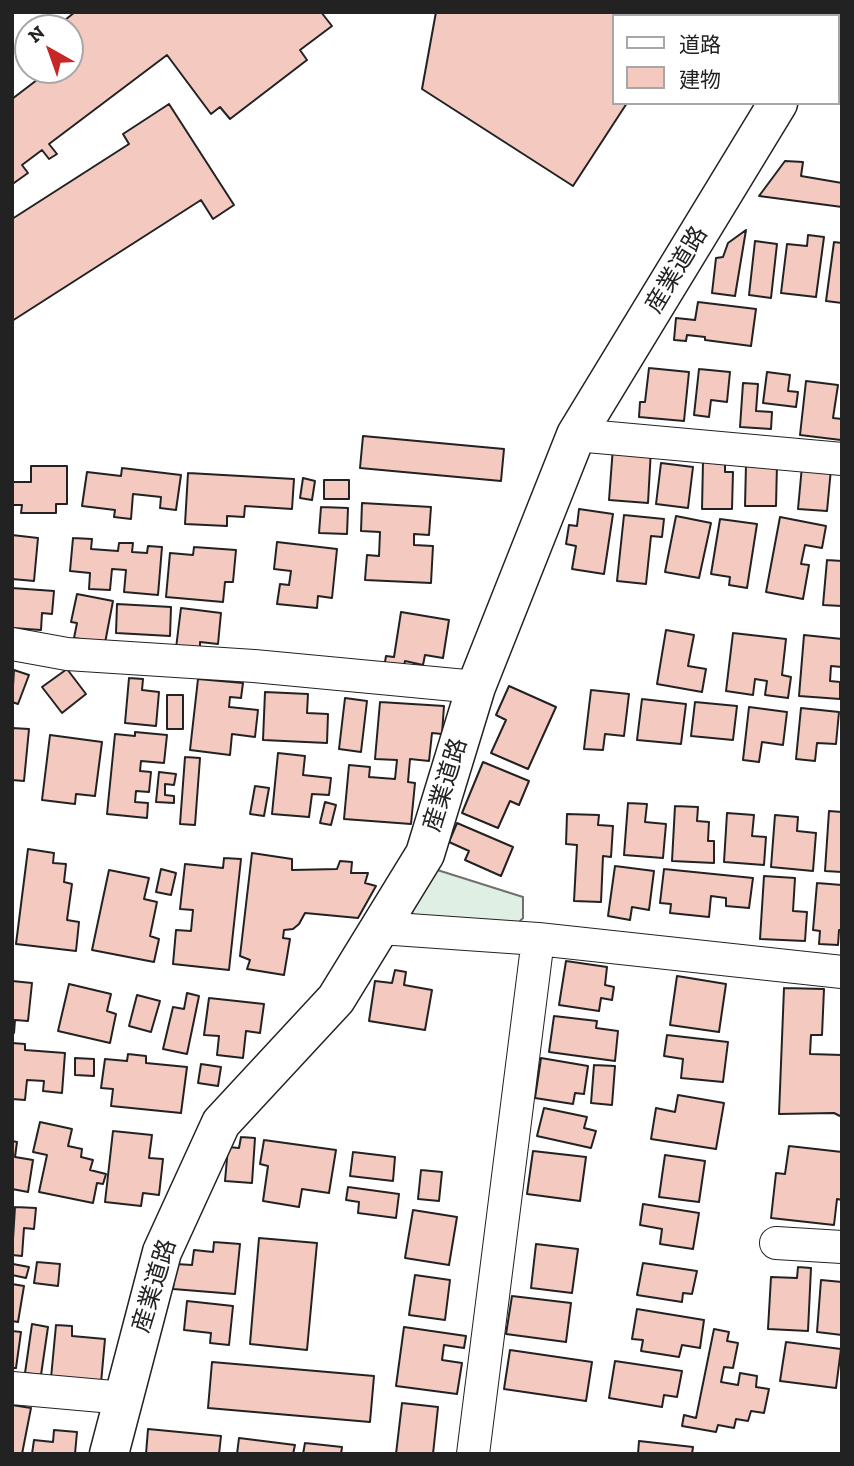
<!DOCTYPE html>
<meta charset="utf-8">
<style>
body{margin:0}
#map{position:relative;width:854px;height:1466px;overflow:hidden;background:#fff;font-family:"Zilla Slab","Noto Sans JP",serif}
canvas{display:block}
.frame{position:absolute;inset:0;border:14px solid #222;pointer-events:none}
.legend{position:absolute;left:612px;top:14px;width:228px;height:91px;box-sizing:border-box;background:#fff;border:2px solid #a7a7a7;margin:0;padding:9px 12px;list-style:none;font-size:21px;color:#222}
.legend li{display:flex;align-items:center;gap:14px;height:35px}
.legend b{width:35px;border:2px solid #a7a7a7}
.north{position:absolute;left:14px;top:14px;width:70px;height:70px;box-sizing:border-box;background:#fff;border:2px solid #a7a7a7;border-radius:50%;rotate:320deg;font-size:19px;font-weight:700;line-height:28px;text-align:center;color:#222}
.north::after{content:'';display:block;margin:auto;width:24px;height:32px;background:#c62828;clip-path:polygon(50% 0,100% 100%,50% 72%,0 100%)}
</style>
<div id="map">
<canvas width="854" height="1466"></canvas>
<div class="frame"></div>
<ul class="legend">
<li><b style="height:9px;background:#fff"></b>道路</li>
<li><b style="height:19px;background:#f3c9c0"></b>建物</li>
</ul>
<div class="north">N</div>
</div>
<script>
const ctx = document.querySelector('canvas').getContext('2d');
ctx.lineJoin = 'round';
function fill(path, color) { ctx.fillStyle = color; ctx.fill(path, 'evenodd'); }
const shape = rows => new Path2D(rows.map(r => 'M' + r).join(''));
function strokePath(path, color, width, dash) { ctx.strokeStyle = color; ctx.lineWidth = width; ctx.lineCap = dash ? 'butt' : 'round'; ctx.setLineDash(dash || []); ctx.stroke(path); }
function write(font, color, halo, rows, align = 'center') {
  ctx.font = font + ' "Zilla Slab","Noto Sans JP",serif'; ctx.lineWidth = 5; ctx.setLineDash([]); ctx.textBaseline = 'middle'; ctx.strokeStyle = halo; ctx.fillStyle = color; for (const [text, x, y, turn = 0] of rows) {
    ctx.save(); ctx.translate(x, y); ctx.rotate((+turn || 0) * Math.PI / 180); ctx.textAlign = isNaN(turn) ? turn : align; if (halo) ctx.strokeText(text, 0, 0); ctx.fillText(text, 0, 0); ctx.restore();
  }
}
const green = shape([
 [431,868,523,897,523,918,511,930,420,923,412,913,431,868]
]);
const building = shape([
 [75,12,321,12,332,26,300,50,307,60,230,119,220,107,211,114,167,55,49,144,57,154,49,159,42,150,22,165,28,173,14,183,12,181,12,99,50,70,70,70,70,28,55,28,75,12],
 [436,12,665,12,664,16,614,16,614,103,627,103,573,186,422,89,436,12],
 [169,104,234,205,213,219,201,200,12,321,12,219,129,144,123,134,169,104],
 [785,161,803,162,801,176,842,183,842,207,759,196,785,161],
 [746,230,735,296,712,293,716,258,723,257,728,243,746,230],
 [808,235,824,237,816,297,781,293,787,244,807,246,808,235],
 [755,241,777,244,771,298,749,295,755,241],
 [834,242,842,243,842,303,826,301,834,242],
 [698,302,756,309,751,346,705,340,705,337,687,335,686,341,674,340,676,318,695,320,698,302],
 [649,368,689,372,684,421,639,417,640,402,645,402,649,368],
 [699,369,730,372,727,402,711,400,709,417,694,415,699,369],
 [767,372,790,375,788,391,798,392,796,407,763,403,767,372],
 [806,381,838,385,833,418,842,419,841,440,800,435,806,381],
 [743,383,758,384,756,411,772,412,771,429,740,427,743,383],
 [363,436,504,449,501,481,360,468,363,436],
 [613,447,651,449,648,503,609,500,613,447],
 [703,461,725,461,725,472,733,472,732,509,702,509,703,461],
 [661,463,693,467,688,508,656,504,661,463],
 [746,464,777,464,776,506,745,506,746,464],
 [31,466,67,466,67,504,56,504,56,513,21,513,22,505,12,505,12,482,31,482,31,466],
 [802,466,831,469,827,511,798,509,802,466],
 [122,468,181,475,176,510,160,508,161,497,133,494,131,519,114,517,115,510,82,506,87,472,121,476,122,468],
 [188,473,294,479,292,509,245,506,244,517,227,516,227,526,185,524,188,473],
 [303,478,315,481,312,500,300,498,303,478],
 [324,480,349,480,349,499,324,499,324,480],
 [362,503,431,507,429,535,414,534,414,545,433,546,431,583,365,580,367,555,379,556,380,532,361,531,362,503],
 [321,507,348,508,347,534,319,533,321,507],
 [579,509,613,514,604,574,572,569,576,546,566,544,569,525,577,526,579,509],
 [624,515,664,519,662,537,651,536,646,584,617,581,624,515],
 [676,516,711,523,699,578,665,572,676,516],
 [780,517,826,526,822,548,805,545,801,564,809,565,803,599,766,592,780,517],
 [720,519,757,524,747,588,729,585,730,577,711,574,720,519],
 [12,535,38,538,34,581,12,579,12,535],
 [73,538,92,539,91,549,118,551,119,543,133,543,132,552,147,553,148,546,162,547,158,595,124,592,126,570,112,569,110,590,89,589,90,573,70,571,73,538],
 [277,542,337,549,332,598,318,596,317,608,277,604,280,584,289,585,291,571,274,569,277,542],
 [194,547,236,550,233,582,225,582,223,602,166,597,170,553,193,555,194,547],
 [827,560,842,561,842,606,823,605,827,560],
 [12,588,54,591,52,614,42,613,41,630,12,628,12,588],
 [77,594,113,601,105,643,74,638,77,623,71,622,77,594],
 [117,604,171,607,170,636,116,633,117,604],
 [181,608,221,613,218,644,200,642,200,650,176,648,181,608],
 [401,612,449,620,443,658,425,655,423,665,405,661,403,671,384,668,386,656,394,657,401,612],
 [666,630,694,635,688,666,706,669,702,692,657,684,666,630],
 [733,633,786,639,782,675,791,677,788,698,765,695,767,681,755,679,753,695,726,691,733,633],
 [804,635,842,639,842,667,831,666,830,681,840,682,840,699,799,696,804,635],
 [67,669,86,694,62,713,42,687,67,669],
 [14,670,29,675,18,704,12,702,14,670],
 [129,678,143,679,142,690,159,692,156,726,125,723,129,678],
 [198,679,243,683,241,698,230,697,229,707,258,710,255,737,232,734,230,755,190,750,198,679],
 [509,686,556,707,528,769,491,753,506,720,496,715,509,686],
 [591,690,629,694,624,736,605,734,603,750,584,749,591,690],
 [265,692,308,694,307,713,328,714,327,743,263,740,265,692],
 [167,695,183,695,183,729,167,729,167,695],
 [345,698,367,701,361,752,339,749,345,698],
 [642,699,686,704,681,744,637,740,642,699],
 [380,702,444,706,442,734,432,733,429,761,410,759,408,782,415,783,411,824,344,819,349,765,370,767,369,777,395,779,397,760,375,759,380,702],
 [695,702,737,706,733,740,691,736,695,702],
 [749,707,787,712,783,745,762,742,759,762,743,760,749,707],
 [801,708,839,712,836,744,817,743,815,761,796,759,801,708],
 [12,728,29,729,24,781,12,780,12,728],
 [135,732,167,735,164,763,141,761,140,771,151,772,149,792,136,791,135,802,148,803,147,818,107,814,115,734,135,736,135,732],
 [50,735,102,742,95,796,76,794,75,804,42,800,50,735],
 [278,753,305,756,303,775,331,778,329,795,312,794,309,817,272,814,278,753],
 [185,757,200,758,195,825,180,824,185,757],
 [483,762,529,781,519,805,510,801,498,828,462,813,483,762],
 [159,772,176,774,174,785,165,784,165,795,174,796,174,803,156,802,159,772],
 [255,786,269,788,264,816,250,814,255,786],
 [325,802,336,805,331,825,320,823,325,802],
 [628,803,647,804,645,822,666,824,663,858,624,855,628,803],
 [675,806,698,807,697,821,709,822,708,841,714,841,714,863,672,861,675,806],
 [829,811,842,812,842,872,825,871,829,811],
 [727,813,754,815,752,836,766,837,764,865,724,862,727,813],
 [567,814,599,815,598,825,613,826,611,857,603,856,601,902,574,901,577,845,566,844,567,814],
 [775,815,798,817,797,831,816,833,813,871,771,867,775,815],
 [457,823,513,847,501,876,465,860,469,851,449,842,457,823],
 [28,849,54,853,53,863,66,864,64,882,72,884,67,920,79,922,76,951,16,944,28,849],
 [252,853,292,859,292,870,337,869,340,861,352,862,351,873,368,873,365,883,376,886,358,918,305,913,299,924,293,929,284,930,283,938,290,939,284,975,247,969,250,960,240,956,252,853],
 [224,858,241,859,229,970,173,964,176,930,191,931,193,910,180,909,185,864,223,868,224,858],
 [615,866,654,871,649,910,632,907,630,920,608,916,615,866],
 [161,869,176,873,171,895,156,892,161,869],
 [664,869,753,878,749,908,726,906,726,898,711,896,709,917,670,913,671,904,660,903,664,869],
 [109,870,149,878,144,899,157,902,150,936,159,939,154,962,92,950,109,870],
 [764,876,795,878,793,911,807,912,805,941,760,939,764,876],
 [817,883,842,885,842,930,839,930,838,945,819,944,820,931,813,930,817,883],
 [566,961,607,967,605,985,614,987,612,1000,601,998,599,1011,559,1005,566,961],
 [395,970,406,972,404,985,432,990,425,1030,369,1021,375,981,392,983,395,970],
 [677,976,726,984,719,1032,670,1025,677,976],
 [12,981,32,983,28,1021,15,1020,14,1033,12,1033,12,981],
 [69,984,111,994,107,1011,116,1014,110,1043,58,1031,69,984],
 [784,988,824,989,822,1035,811,1035,810,1054,842,1055,842,1117,834,1113,779,1114,784,988],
 [187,993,199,996,187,1054,163,1049,173,1007,184,1009,187,993],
 [137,995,160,1001,151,1032,129,1026,137,995],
 [209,998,264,1004,260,1033,246,1031,243,1058,217,1055,219,1036,204,1035,209,998],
 [554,1016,597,1021,596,1028,618,1031,615,1061,549,1052,554,1016],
 [667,1035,728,1042,723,1082,681,1078,683,1059,664,1056,667,1035],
 [12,1043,25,1044,25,1050,65,1053,62,1093,43,1091,44,1081,27,1080,25,1100,12,1099,12,1043],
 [128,1054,146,1056,146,1063,187,1067,181,1113,111,1106,113,1089,101,1088,105,1059,127,1061,128,1054],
 [75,1058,94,1059,94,1076,75,1075,75,1058],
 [541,1058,588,1066,584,1094,575,1093,573,1104,535,1098,541,1058],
 [201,1064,221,1067,218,1086,198,1083,201,1064],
 [594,1065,615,1066,612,1105,591,1103,594,1065],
 [678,1095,724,1103,716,1149,651,1139,656,1108,675,1112,678,1095],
 [544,1108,587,1117,584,1128,596,1131,591,1148,537,1136,544,1108],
 [40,1122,72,1129,68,1146,82,1149,81,1157,93,1160,90,1170,106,1174,103,1184,97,1183,93,1203,39,1192,47,1155,33,1152,40,1122],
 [113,1131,152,1135,149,1158,163,1159,159,1195,143,1193,141,1206,105,1202,113,1131],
 [241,1137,255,1138,252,1183,225,1181,228,1147,239,1148,241,1137],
 [264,1140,336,1150,329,1193,302,1189,299,1207,263,1201,268,1166,260,1164,264,1140],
 [12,1141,17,1142,15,1157,33,1160,28,1192,12,1189,12,1141],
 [789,1146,842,1152,842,1200,837,1199,834,1225,771,1218,776,1173,785,1174,789,1146],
 [533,1151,586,1157,580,1201,527,1194,533,1151],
 [353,1152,395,1157,393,1181,350,1176,353,1152],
 [665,1155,705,1161,699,1202,659,1197,665,1155],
 [421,1170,442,1172,439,1201,418,1199,421,1170],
 [348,1187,399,1194,396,1218,358,1213,359,1202,346,1200,348,1187],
 [643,1204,699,1213,693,1249,660,1244,662,1229,640,1225,643,1204],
 [15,1207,36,1208,34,1229,24,1228,22,1256,12,1255,15,1207],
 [413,1210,457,1217,449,1265,405,1258,413,1210],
 [259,1238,317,1243,307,1350,250,1344,259,1238],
 [214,1242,240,1244,235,1294,173,1289,176,1264,192,1265,194,1250,213,1252,214,1242],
 [536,1244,578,1249,572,1293,531,1288,536,1244],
 [37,1262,60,1264,58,1286,34,1283,37,1262],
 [643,1263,697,1271,692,1294,683,1293,682,1302,637,1295,643,1263],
 [13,1264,29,1267,26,1278,12,1275,13,1264],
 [798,1267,811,1268,808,1331,768,1329,771,1277,797,1278,798,1267],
 [415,1275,450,1280,445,1320,409,1315,415,1275],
 [821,1280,842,1282,842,1335,817,1332,821,1280],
 [12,1284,24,1286,18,1322,12,1321,12,1284],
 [512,1296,571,1303,566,1342,506,1334,512,1296],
 [187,1301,233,1306,229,1345,210,1343,211,1333,184,1330,187,1301],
 [637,1309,704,1320,700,1348,682,1345,679,1357,641,1351,643,1340,632,1339,637,1309],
 [32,1324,48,1327,41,1375,25,1373,32,1324],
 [56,1325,72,1326,72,1336,105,1339,101,1383,51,1378,56,1325],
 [404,1327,466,1336,464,1348,444,1345,442,1360,462,1363,457,1394,396,1386,404,1327],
 [714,1329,729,1332,727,1341,738,1343,733,1368,724,1367,721,1382,738,1385,740,1373,757,1376,756,1387,769,1389,764,1413,751,1411,748,1421,736,1419,734,1428,718,1425,716,1432,682,1426,684,1415,696,1418,714,1329],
 [12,1331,21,1332,16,1368,12,1368,12,1331],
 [786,1342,841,1349,836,1388,780,1381,786,1342],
 [510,1350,592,1362,586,1401,504,1389,510,1350],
 [615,1361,682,1371,677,1397,664,1395,662,1407,609,1398,615,1361],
 [212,1362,374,1376,370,1422,208,1408,212,1362],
 [402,1403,438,1407,433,1454,396,1454,402,1403],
 [12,1405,31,1408,22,1454,12,1454,12,1405],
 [148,1429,221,1436,219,1454,146,1454,148,1429],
 [54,1430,77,1432,75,1454,32,1454,34,1440,53,1442,54,1430],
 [239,1438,295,1445,293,1454,237,1454,239,1438],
 [639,1441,693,1447,692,1454,638,1454,639,1441],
 [305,1443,342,1447,341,1454,303,1454,305,1443]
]);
const street = shape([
 [576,435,842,459],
 [12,644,67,654,254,666,476,687],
 [380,928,538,939,842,972],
 [776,1243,842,1247],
 [12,1388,124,1398],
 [473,1454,538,939]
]);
const secondary = shape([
 [829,16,830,12],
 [109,1454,162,1252,221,1123,336,999,425,854,476,687,576,435,778,103]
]);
const streetNames = [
 ["産業道路",677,270,-59],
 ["産業道路",446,785,-73],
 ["産業道路",155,1286,-73]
];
fill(green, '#e0efe3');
strokePath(green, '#6f6f6f', 2);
fill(building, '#f3c9c0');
strokePath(building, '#222', 2);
strokePath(street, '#222', 34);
strokePath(secondary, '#222', 41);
strokePath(street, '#fff', 32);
strokePath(secondary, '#fff', 38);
write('24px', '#222', '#fff', streetNames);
</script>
